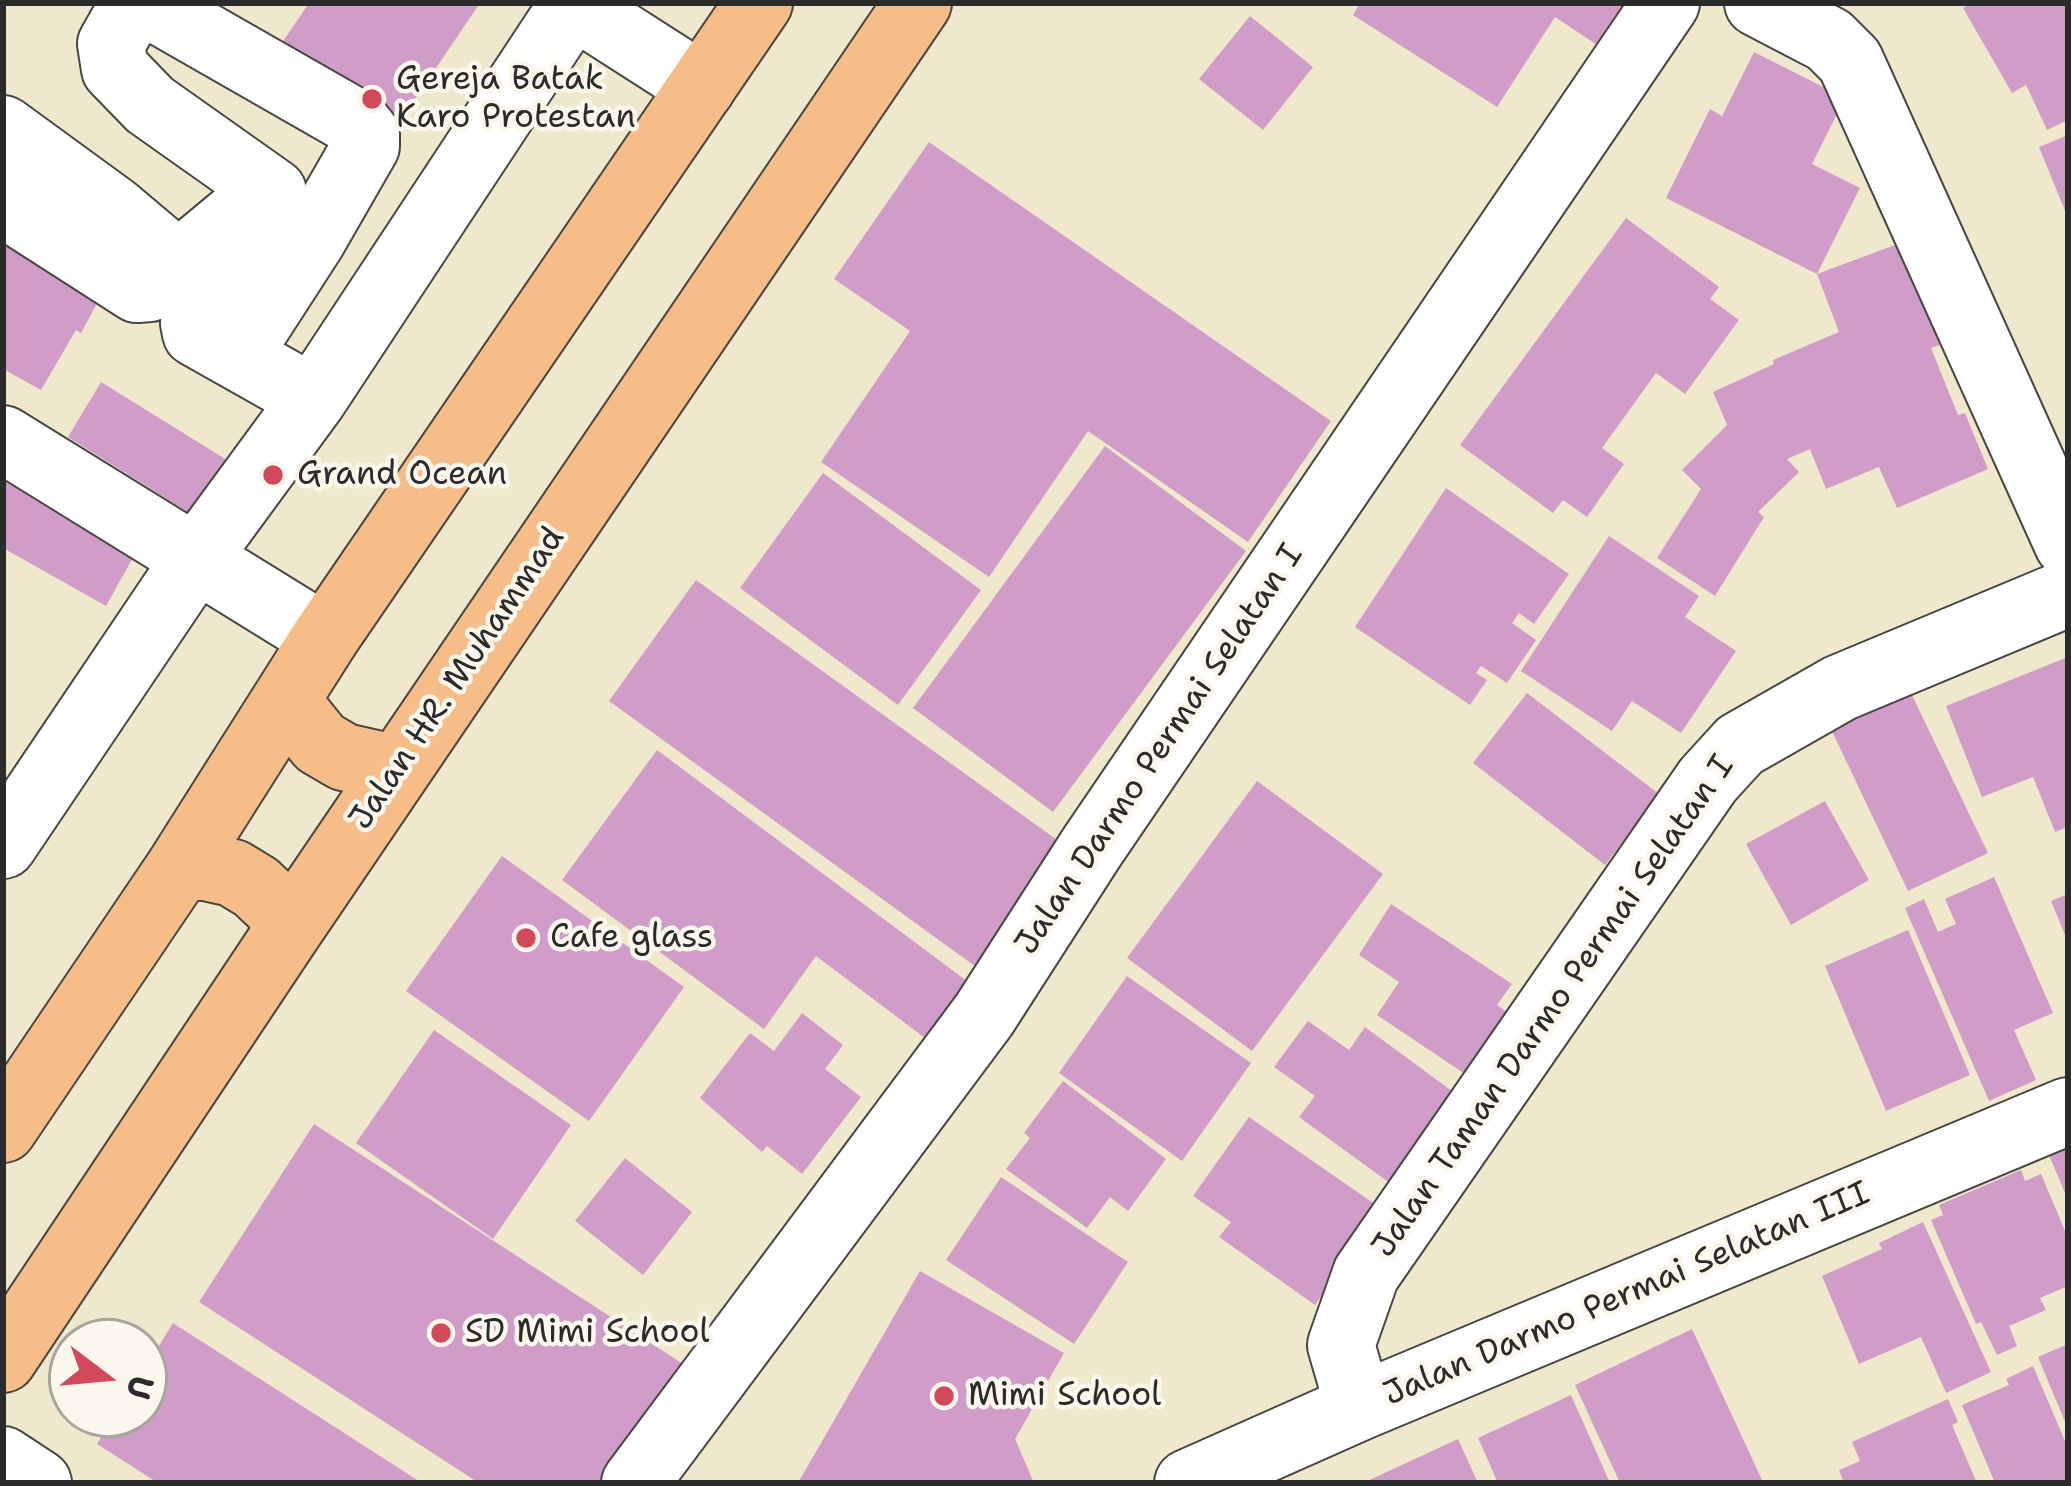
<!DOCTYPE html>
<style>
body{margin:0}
#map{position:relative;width:2071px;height:1486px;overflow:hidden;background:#f0e8cd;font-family:"Shantell Sans",sans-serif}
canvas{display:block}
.frame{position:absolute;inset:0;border:6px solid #2b2b2b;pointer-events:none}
.north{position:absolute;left:48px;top:1318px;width:120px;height:120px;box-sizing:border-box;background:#fbf7ec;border:3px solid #a8a59f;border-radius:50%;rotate:106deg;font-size:33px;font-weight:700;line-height:48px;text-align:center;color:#2b2b2b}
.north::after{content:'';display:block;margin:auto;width:42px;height:54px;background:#d1495b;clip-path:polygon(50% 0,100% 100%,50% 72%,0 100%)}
</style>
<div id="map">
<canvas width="2071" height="1486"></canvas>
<div class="frame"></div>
<div class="north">U</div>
</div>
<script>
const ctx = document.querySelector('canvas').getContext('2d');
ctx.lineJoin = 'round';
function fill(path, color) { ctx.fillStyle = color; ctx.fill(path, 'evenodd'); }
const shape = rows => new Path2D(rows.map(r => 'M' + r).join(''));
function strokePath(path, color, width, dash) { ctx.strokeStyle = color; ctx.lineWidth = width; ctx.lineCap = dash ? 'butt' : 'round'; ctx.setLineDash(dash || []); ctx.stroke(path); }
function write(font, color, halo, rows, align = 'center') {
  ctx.font = font + ' "Shantell Sans",sans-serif'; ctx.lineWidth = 9; ctx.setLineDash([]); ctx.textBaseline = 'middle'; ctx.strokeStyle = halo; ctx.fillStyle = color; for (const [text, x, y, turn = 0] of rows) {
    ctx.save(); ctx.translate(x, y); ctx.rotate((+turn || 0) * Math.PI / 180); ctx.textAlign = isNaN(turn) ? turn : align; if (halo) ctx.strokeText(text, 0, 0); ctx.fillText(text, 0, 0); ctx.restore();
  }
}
const building = shape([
 [309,3,480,3,388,139,271,59],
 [1360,3,1629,3,1600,47,1555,17,1497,107,1353,15],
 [1971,3,2068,3,2068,120,2047,130,2026,85,2012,93,1963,8],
 [1250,16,1313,67,1263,130,1199,79],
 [1754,52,1845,98,1812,164,1860,188,1817,274,1666,198,1710,109,1722,116],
 [2068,135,2068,218,2039,147],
 [929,142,1331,421,1248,542,1088,431,989,577,821,462,910,331,834,279],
 [1626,218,1719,287,1710,299,1739,320,1685,394,1656,373,1602,448,1624,464,1587,517,1563,500,1553,513,1460,445],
 [3,219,108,283,81,333,76,330,41,390,3,369],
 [1903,242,1940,345,1931,348,1958,415,1965,413,1988,469,1897,508,1879,467,1826,489,1810,449,1787,459,1799,472,1758,512,1764,517,1715,596,1657,558,1701,489,1682,470,1727,425,1713,392,1774,364,1773,360,1839,332,1817,274],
 [101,382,235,465,201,520,68,437],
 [1105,446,1246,551,1053,812,913,708],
 [3,459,144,538,106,606,3,548],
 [823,473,981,590,898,705,740,588],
 [1446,488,1569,574,1534,624,1519,613,1512,623,1536,640,1507,683,1481,666,1476,673,1487,680,1470,705,1355,627],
 [1609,536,1699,596,1685,617,1736,651,1681,733,1632,701,1612,731,1521,671],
 [696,580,1071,850,983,972,609,701],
 [2068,657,2068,827,2055,832,2033,777,1982,797,1946,706],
 [1909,689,1988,853,1908,891,1830,727],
 [1527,693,1659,794,1605,865,1473,763],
 [657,750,979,990,937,1047,816,956,764,1029,562,880],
 [1257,781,1383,874,1252,1051,1127,958],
 [1825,801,1869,880,1791,925,1746,844],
 [502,856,684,987,589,1121,406,991],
 [1994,877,2053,1013,2014,1030,2036,1080,1989,1101,1905,908,1924,899,1938,932,1956,924,1945,899],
 [2068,894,2068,942,2051,901],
 [1391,904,1512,984,1497,1005,1513,1016,1471,1078,1377,1015,1399,982,1359,955],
 [1908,930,1970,1075,1886,1111,1825,966],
 [1127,976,1251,1063,1182,1161,1059,1073],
 [802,1013,843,1045,825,1069,861,1097,802,1174,767,1146,762,1152,700,1098,750,1033,774,1051],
 [1308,1021,1349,1050,1365,1027,1456,1094,1391,1184,1299,1117,1315,1096,1274,1067],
 [434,1030,571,1125,493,1239,356,1143],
 [1063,1081,1166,1159,1128,1211,1110,1197,1087,1228,1006,1169,1030,1138,1024,1133],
 [1249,1117,1395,1218,1347,1260,1315,1305,1219,1237,1231,1222,1193,1196],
 [314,1124,683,1364,607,1483,479,1483,199,1302],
 [2068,1139,2068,1200,2046,1148],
 [625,1158,692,1212,643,1275,575,1221],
 [2021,1170,2025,1181,2041,1174,2068,1238,2068,1286,2040,1298,2046,1310,2009,1326,2017,1346,1997,1355,1981,1322,1976,1324,1931,1220,1943,1215,1939,1205],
 [1001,1177,1128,1262,1074,1344,946,1260],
 [1923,1222,1991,1372,1946,1393,1921,1337,1859,1364,1822,1276,1882,1249,1879,1243],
 [920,1271,1064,1353,1015,1439,1034,1483,798,1483],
 [173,1323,422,1483,158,1483,97,1444,116,1414,144,1414,144,1370],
 [1692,1329,1762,1480,1620,1483,1575,1385],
 [2068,1344,2068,1429,2038,1357],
 [2033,1366,2068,1448,2068,1483,1995,1483,1962,1405,2009,1385,2006,1379],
 [1571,1395,1610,1483,1498,1483,1478,1438],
 [1948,1399,1958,1422,1952,1425,1977,1483,1844,1483,1839,1470,1860,1461,1852,1442],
 [1458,1439,1478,1483,1363,1483]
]);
const minor = shape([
 [571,3,702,87],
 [1758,3,1829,40,1850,61,2068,544],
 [3,129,114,210,178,264],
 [3,203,137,289,150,288,245,209],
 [237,356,312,240,366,146,366,134,358,124,157,9,143,4,132,7,111,44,115,69,150,105,273,192,267,211,194,323,196,333,313,399],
 [3,439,325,638],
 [3,845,197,557,313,399,574,3],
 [1359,1407,1341,1345,1366,1274,1708,780,1740,745,1840,688,2068,593],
 [3,1460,38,1483],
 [635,1483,984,1015,1092,847,1666,3],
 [1188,1483,1359,1407,2068,1111]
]);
const major = shape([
 [286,701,320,743,344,757,397,769],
 [180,867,206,867,233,873,256,887,275,905,290,928],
 [3,1129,180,867,325,638,759,3],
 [3,1359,290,928,918,3]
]);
const markers = [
 [372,99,12,"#d1495b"],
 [273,475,12,"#d1495b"],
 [526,938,12,"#d1495b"],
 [441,1333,12,"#d1495b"],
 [944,1396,12,"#d1495b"]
];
const poiNames = [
 ["Gereja Batak",396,80],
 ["Karo Protestan",396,118],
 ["Grand Ocean",297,475],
 ["Cafe glass",550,938],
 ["SD Mimi School",465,1333],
 ["Mimi School",968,1396]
];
const streetNames = [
 ["Jalan HR. Muhammad",458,679,-56],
 ["Jalan Darmo Permai Selatan I",1160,750,-56],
 ["Jalan Taman Darmo Permai Selatan I",1554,1007,-55],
 ["Jalan Darmo Permai Selatan III",1627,1295,-23]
];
fill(building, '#d09dc8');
strokePath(minor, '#494743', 70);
strokePath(major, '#494743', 70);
strokePath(minor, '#fff', 66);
strokePath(major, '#f7bd88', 66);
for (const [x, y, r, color] of markers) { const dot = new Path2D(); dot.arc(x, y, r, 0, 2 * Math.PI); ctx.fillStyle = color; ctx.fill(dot); strokePath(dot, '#fbf7ec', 4.5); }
write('33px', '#2b2b2b', '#fbf7ec', poiNames, 'left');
write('33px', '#2b2b2b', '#fbf7ec', streetNames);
</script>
